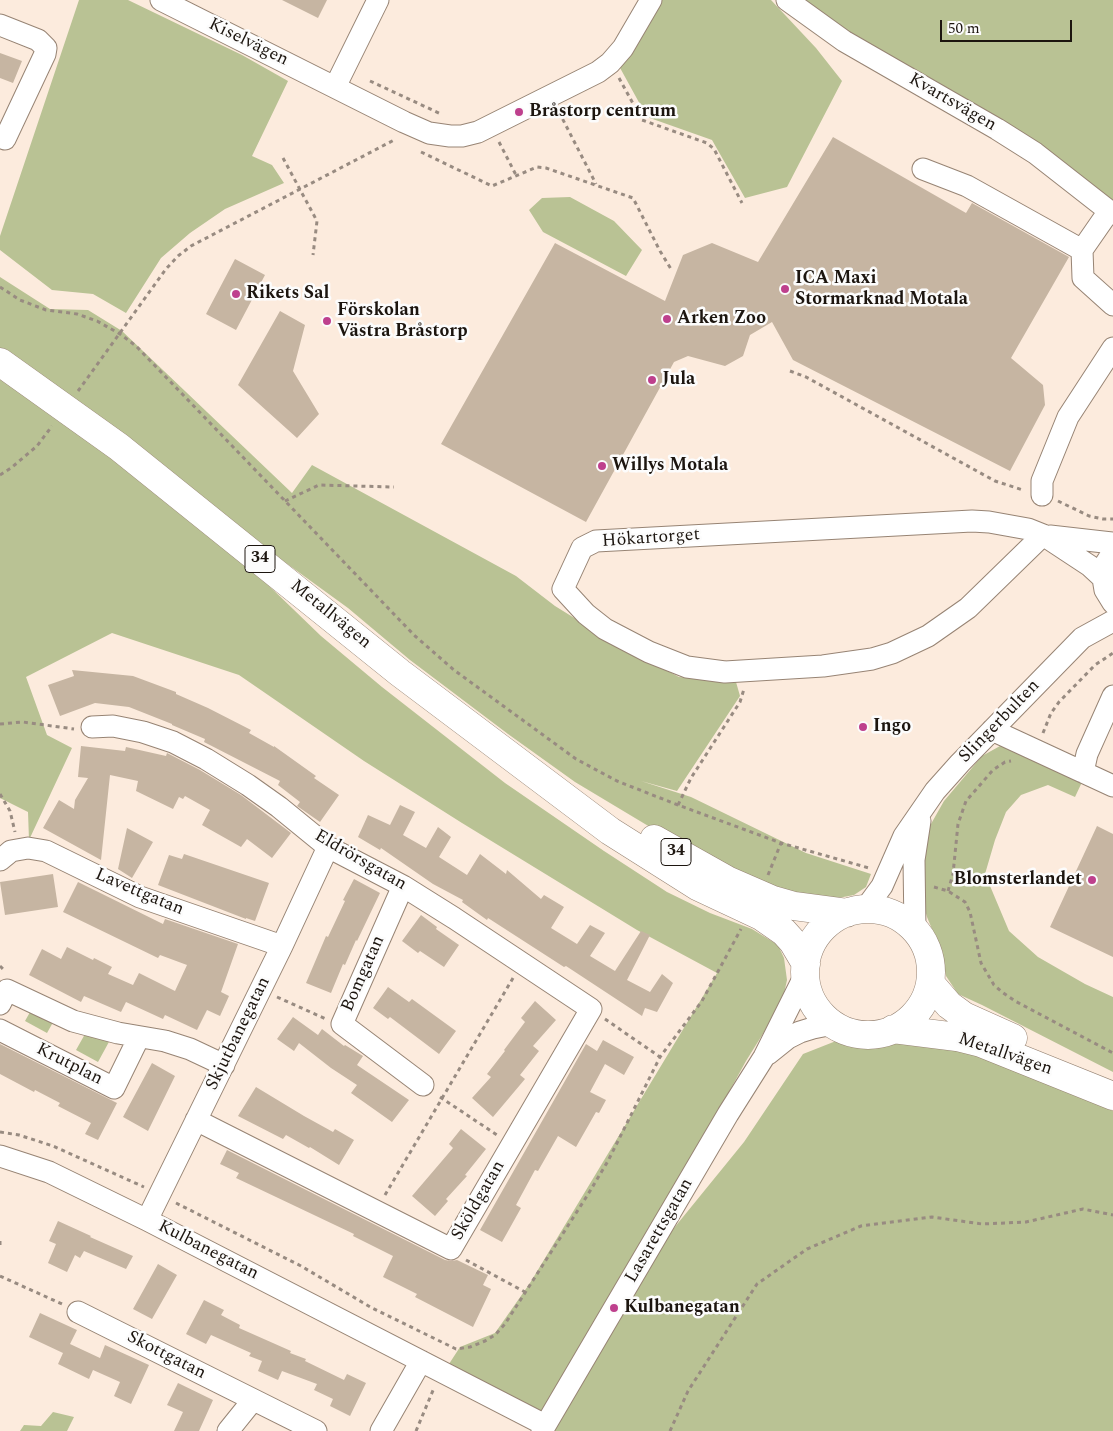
<!DOCTYPE html>
<meta charset="utf-8">
<style>
body{margin:0}
#map{position:relative;width:1113px;height:1431px;overflow:hidden;background:#fcebdd;font-family:Spectral,serif}
canvas{display:block}
.scale{position:absolute;left:940px;top:20px;width:132px;height:22px;box-sizing:border-box;border:2px solid #1c150f;border-top:0;padding-left:6px;font-size:15px;line-height:18px;white-space:nowrap;color:#1c150f;-webkit-text-stroke:4px #fcfcfc;paint-order:stroke}
</style>
<div id="map">
<canvas width="1113" height="1431"></canvas>
<div class="scale">50 m</div>
</div>
<script>
const ctx = document.querySelector('canvas').getContext('2d');
ctx.lineJoin = 'round';
function fill(path, color) { ctx.fillStyle = color; ctx.fill(path, 'evenodd'); }
const shape = rows => new Path2D(rows.map(r => 'M' + r).join(''));
function strokePath(path, color, width, dash) { ctx.strokeStyle = color; ctx.lineWidth = width; ctx.lineCap = dash ? 'butt' : 'round'; ctx.setLineDash(dash || []); ctx.stroke(path); }
function write(font, color, halo, rows, align = 'center') {
  ctx.font = font + ' Spectral,serif'; ctx.lineWidth = 5; ctx.setLineDash([]); ctx.textBaseline = 'middle'; ctx.strokeStyle = halo; ctx.fillStyle = color; for (const [text, x, y, turn = 0] of rows) {
    ctx.save(); ctx.translate(x, y); ctx.rotate((+turn || 0) * Math.PI / 180); ctx.textAlign = isNaN(turn) ? turn : align; if (halo) ctx.strokeText(text, 0, 0); ctx.fillText(text, 0, 0); ctx.restore();
  }
}
const green = shape([
 [79,0,128,0,242,55,288,81,252,156,272,165,284,183,225,209,190,233,161,258,126,313,93,294,52,290,0,250,0,236],
 [662,0,771,0,816,48,842,81,787,187,745,198,712,140,647,117,619,66,633,49],
 [796,0,1113,0,1113,214],
 [570,197,614,221,642,250,626,276,543,232,529,210,542,198],
 [0,277,50,309,88,310,122,331,292,493,312,465,516,576,555,606,605,637,679,677,736,682,740,696,677,791,641,781,691,797,806,853,871,874,866,887,854,895,838,898,771,891,655,830,575,782,508,734,410,660,348,608,122,444,321,636,382,687,505,783,604,851,667,892,710,913,752,929,778,945,784,958,787,980,782,1003,746,1061,718,1112,635,1276,744,1142,803,1054,836,1041,855,1046,902,1043,952,1047,1077,1093,1113,1111,1113,1431,540,1431,449,1364,460,1347,495,1333,530,1283,717,973,637,930,462,823,364,761,239,675,112,633,26,677,47,735,72,748,29,840,28,812,0,798],
 [1000,746,1018,749,1083,780,1075,797,1048,785,1021,795,1006,812,995,840,985,874,1009,931,1038,957,1085,984,1113,997,1113,1072,982,1005,958,994,946,976,941,951,927,917,921,896,927,831,944,801,982,756],
 [34,1005,56,1017,47,1033,25,1021],
 [89,1027,110,1040,98,1062,76,1050],
 [53,1412,74,1417,67,1431,20,1431,24,1425,41,1426]
]);
const building = shape([
 [282,0,327,0,318,18],
 [0,53,22,61,13,83,0,78],
 [833,137,966,213,972,203,1069,257,1011,358,1043,385,1045,405,1010,471,793,360,772,322,750,335,743,356,725,366,688,356,674,362,586,522,441,444,555,243,665,301,683,255,712,243,758,262],
 [235,259,265,275,236,330,206,314],
 [280,311,305,325,293,371,319,414,297,438,238,385],
 [72,670,133,676,176,692,176,694,208,708,251,730,249,733,274,747,274,746,316,776,314,778,339,795,320,822,297,806,300,802,278,785,280,781,204,742,205,739,172,725,172,724,129,707,95,703,60,716,48,685,74,676],
 [81,746,125,751,126,747,166,756,167,753,200,770,241,795,291,833,272,858,247,839,241,847,202,825,210,810,185,796,183,799,179,797,173,809,136,791,138,781,110,775,101,860,43,828,59,800,74,809,75,800,88,778,78,777],
 [400,805,415,812,403,835,426,848,438,827,451,837,439,857,467,875,480,854,506,874,507,870,541,899,544,895,564,907,551,928,577,944,590,925,605,933,590,956,615,971,641,931,650,935,627,980,650,992,662,974,673,983,657,1012,645,1008,642,1016,566,966,564,967,488,918,487,920,462,902,463,900,433,884,381,848,380,850,358,837,368,815,390,825],
 [1097,826,1113,834,1113,957,1050,927],
 [127,828,153,842,132,878,118,869],
 [184,854,269,883,255,921,246,918,246,919,158,885,169,855,182,859],
 [53,874,58,907,5,915,0,882],
 [354,879,380,893,357,941,356,940,345,965,343,964,331,993,306,983,326,936,328,937,345,901,343,900],
 [78,882,163,924,165,919,238,944,221,992,229,996,220,1016,207,1010,197,1030,165,1015,163,1019,126,1002,121,1012,84,996,81,1002,29,975,42,949,61,959,67,947,93,960,94,958,112,967,108,974,133,985,139,973,175,991,187,965,160,955,158,958,63,912],
 [421,915,437,927,436,929,459,945,444,967,420,951,418,953,402,941],
 [388,987,409,1002,412,999,456,1031,439,1054,390,1017,388,1019,373,1008],
 [535,1001,556,1020,533,1046,539,1051,520,1075,525,1079,493,1117,472,1098,491,1077,487,1074,505,1051,504,1050,525,1022,521,1018],
 [293,1017,318,1035,322,1029,344,1046,345,1045,363,1056,357,1065,409,1100,392,1122,351,1093,357,1085,331,1068,299,1043,294,1051,277,1039],
 [603,1040,634,1057,624,1075,605,1064,590,1092,606,1100,599,1113,596,1112,576,1147,558,1136,538,1171,535,1170,516,1205,521,1208,502,1242,480,1230,586,1044,597,1051],
 [0,1044,117,1103,98,1140,85,1134,91,1123,58,1106,60,1103,35,1090,34,1092,0,1074],
 [152,1063,175,1076,148,1131,123,1117],
 [256,1087,304,1116,333,1132,335,1129,354,1140,339,1165,310,1147,309,1148,286,1135,283,1139,238,1116],
 [461,1129,486,1149,465,1175,467,1176,446,1199,448,1201,435,1216,412,1196,453,1148,449,1144],
 [227,1150,445,1260,451,1261,457,1260,488,1275,483,1285,491,1289,473,1327,415,1297,417,1294,383,1277,393,1256,353,1236,354,1234,236,1178,239,1173,220,1164],
 [58,1221,91,1236,90,1237,133,1256,126,1269,84,1251,80,1258,75,1255,67,1272,48,1263,56,1244,49,1241],
 [158,1264,177,1275,152,1319,133,1309],
 [204,1300,224,1310,221,1315,240,1325,239,1328,291,1351,290,1353,306,1359,305,1361,344,1380,347,1374,366,1383,350,1416,330,1406,333,1399,314,1390,317,1384,282,1371,278,1380,258,1371,262,1361,249,1356,251,1353,211,1335,206,1344,186,1334],
 [40,1313,77,1330,70,1344,100,1358,105,1345,149,1365,131,1404,114,1396,120,1382,93,1370,89,1379,58,1364,63,1353,29,1337],
 [178,1383,213,1400,199,1431,174,1431,183,1412,167,1405]
]);
const path = shape([
 [619,78,642,120,707,143,714,149,742,203],
 [370,81,441,114],
 [559,112,596,184],
 [499,142,516,175],
 [421,152,492,186,537,167,546,168,633,198,660,251,671,269],
 [283,158,317,221,313,255],
 [0,287,20,300,46,310,77,314,97,321,120,334,136,346,415,636,454,670,576,759,617,781,678,805,781,843,869,868],
 [790,371,806,377,995,481,1023,490],
 [78,391,166,269,178,256,191,246,396,139],
 [0,475,11,468,37,446,52,426],
 [285,501,319,485,394,487],
 [1058,501,1089,516,1103,519,1113,519],
 [0,724,23,722,74,729],
 [1043,733,1051,713,1059,702,1095,665,1113,653],
 [0,794,10,811,15,832],
 [678,805,691,778,740,702,744,689],
 [768,875,781,843],
 [934,887,948,891,965,902,970,912,981,963,994,985,1002,992,1015,1001,1113,1053],
 [948,891,953,874,958,824,966,801,993,770,1005,762,1011,761],
 [0,966,5,971],
 [277,997,326,1019],
 [605,1019,660,1057],
 [440,1097,497,1135],
 [0,1132,19,1135,53,1146,144,1187],
 [385,1195,513,978],
 [176,1203,301,1266,372,1308,456,1349,470,1347,485,1341,495,1335,505,1324,587,1196,608,1161,660,1057,702,1001,741,929],
 [0,1241,0,1248],
 [466,1260,525,1292],
 [0,1276,62,1304],
 [416,1431,434,1388],
 [670,1431,688,1391,757,1284,807,1249,861,1226,932,1217,982,1224,1026,1222,1083,1209,1113,1215]
]);
const minor = shape([
 [161,0,404,122,429,133,450,136,462,136,478,132,598,72,610,63,623,48,651,0],
 [787,0,844,41,997,129,1035,153,1113,214],
 [0,25,38,40,46,48,45,54,5,139,0,137],
 [335,87,378,0],
 [923,169,967,186,1082,250],
 [1109,211,1082,250,1083,278,1113,305],
 [1042,495,1042,481,1068,417,1113,348],
 [1043,535,968,608,928,636,892,653,872,659,823,666,725,672,687,667,649,652,605,629,586,614,563,589,582,548,596,541,972,521,989,522,1028,529,1043,535,1090,566,1103,578],
 [1050,536,1113,543],
 [1113,552,1106,563,1103,578,1105,590,1113,603],
 [92,727,113,726,143,732,173,742,206,759,248,785,279,807,328,847,403,886,454,918,591,1009,451,1249,196,1120],
 [992,730,1113,786],
 [1083,772,1087,754,1113,696],
 [0,860,11,851,28,848,46,851,140,897,282,946],
 [403,886,342,1024,423,1085],
 [865,909,882,886,904,836,935,791,960,763,1082,638,1113,621],
 [915,930,914,860,920,821],
 [0,1004,7,990,73,1021,118,1033,165,1041,190,1049,224,1065],
 [0,1030,114,1088,139,1037],
 [768,1054,788,1038,800,1032,813,1028,833,1024],
 [0,1156,49,1172,147,1220,545,1425],
 [147,1220,282,946,328,847],
 [78,1312,316,1431],
 [228,1431,253,1400],
 [381,1431,421,1361],
 [542,1431,728,1114,764,1057,805,975]
]);
const major = shape([
 [0,362,119,447,400,673,610,831,697,886,761,916,784,932,793,942,806,964],
 [654,839,727,880,773,900,794,906,847,913],
 '805 972a63 63 0 1 1 126 0a63 63 0 1 1-126 0Z',
 [930,983,949,1005,964,1016,1013,1038],
 [893,1029,957,1037,981,1043,1113,1096]
]);
const markers = [
 [519,112,5,"#be408d"],
 [785,289,5,"#be408d"],
 [236,294,5,"#be408d"],
 [667,319,5,"#be408d"],
 [327,321,5,"#be408d"],
 [652,380,5,"#be408d"],
 [602,466,5,"#be408d"],
 [863,727,5,"#be408d"],
 [1092,880,5,"#be408d"],
 [614,1308,5,"#be408d"]
];
const shields = [
 [260,559,30],
 [676,852,30]
];
const shieldNames = [
 ["34",260,559],
 ["34",676,852]
];
const streetNames = [
 ["Kiselvägen",248,43,26],
 ["Kvartsvägen",952,103,30],
 ["Hökartorget",651,539,-4],
 ["Metallvägen",330,615,39],
 ["Slingerbulten",1000,722,-46],
 ["Eldrörsgatan",360,861,30],
 ["Lavettgatan",139,893,23],
 ["Bomgatan",364,974,-66],
 ["Skjutbanegatan",239,1034,-64],
 ["Metallvägen",1005,1055,19],
 ["Krutplan",69,1065,27],
 ["Sköldgatan",479,1201,-60],
 ["Lasarettsgatan",660,1231,-60],
 ["Kulbanegatan",208,1251,27],
 ["Skottgatan",166,1356,27]
];
const poiNames = [
 ["Bråstorp centrum",529,112],
 ["ICA Maxi",795,279],
 ["Stormarknad Motala",795,300],
 ["Rikets Sal",246,294],
 ["Förskolan",337,311],
 ["Västra Bråstorp",337,332],
 ["Arken Zoo",677,319],
 ["Jula",662,380],
 ["Willys Motala",612,466],
 ["Ingo",873,727],
 ["Blomsterlandet",1082,880,"right"],
 ["Kulbanegatan",624,1308]
];
fill(green, '#b9c294');
fill(building, '#c6b5a2');
strokePath(minor, '#978474', 23);
strokePath(major, '#978474', 29);
strokePath(path, '#988b81', 3, [4, 4]);
strokePath(minor, '#fff', 21);
strokePath(major, '#fff', 28);
for (const [x, y, r, color] of markers) { const dot = new Path2D(); dot.arc(x, y, r, 0, 2 * Math.PI); ctx.fillStyle = color; ctx.fill(dot); strokePath(dot, '#fcfcfc', 2); }
for (const [x, y, w] of shields) { const box = new Path2D(); box.roundRect(x - w / 2, y - 13.5, w, 27, 4); ctx.fillStyle = '#fcfcfc'; ctx.fill(box); strokePath(box, '#1c150f', 1); }
write('bold 16px', '#1c150f', null, shieldNames);
write('18px', '#1c150f', '#fcfcfc', streetNames);
write('bold 18px', '#1c150f', '#fcfcfc', poiNames, 'left');
</script>
